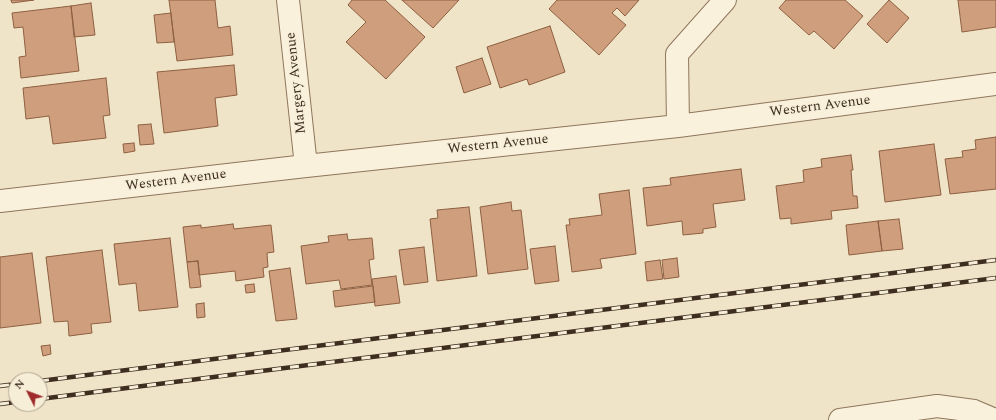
<!DOCTYPE html>
<style>
body{margin:0}
#map{position:relative;width:996px;height:420px;overflow:hidden;background:#f0e4c8;font-family:Spectral,serif}
canvas{display:block}
.north{position:absolute;left:8px;top:372px;width:40px;height:40px;box-sizing:border-box;background:#f7eed8;border:1px solid #ada18e;border-radius:50%;rotate:312deg;font-size:11px;font-weight:700;line-height:16px;text-align:center;color:#3d2e20}
.north::after{content:'';display:block;margin:auto;width:14px;height:18px;background:#9e2a2b;clip-path:polygon(50% 0,100% 100%,50% 72%,0 100%)}
</style>
<div id="map">
<canvas width="996" height="420"></canvas>
<div class="north">N</div>
</div>
<script>
const ctx = document.querySelector('canvas').getContext('2d');
ctx.lineJoin = 'round';
function fill(path, color) { ctx.fillStyle = color; ctx.fill(path, 'evenodd'); }
const shape = rows => new Path2D(rows.map(r => 'M' + r).join(''));
function strokePath(path, color, width, dash) { ctx.strokeStyle = color; ctx.lineWidth = width; ctx.lineCap = dash ? 'butt' : 'round'; ctx.setLineDash(dash || []); ctx.stroke(path); }
function write(font, color, halo, rows, align = 'center') {
  ctx.font = font + ' Spectral,serif'; ctx.lineWidth = 3; ctx.setLineDash([]); ctx.textBaseline = 'middle'; ctx.strokeStyle = halo; ctx.fillStyle = color; for (const [text, x, y, turn = 0] of rows) {
    ctx.save(); ctx.translate(x, y); ctx.rotate((+turn || 0) * Math.PI / 180); ctx.textAlign = isNaN(turn) ? turn : align; if (halo) ctx.strokeText(text, 0, 0); ctx.fillText(text, 0, 0); ctx.restore();
  }
}
const building = shape([
 [11,0,34,0,12,3,11,0],
 [169,0,215,0,218,28,230,26,233,55,177,61,169,0],
 [352,0,385,0,425,37,386,79,346,42,366,22,348,5,352,0],
 [402,0,459,0,433,28,402,0],
 [557,0,639,0,625,16,617,8,612,13,626,25,599,55,549,9,557,0],
 [786,0,845,0,863,16,834,49,814,31,809,35,779,8,786,0],
 [889,0,909,18,887,43,867,24,889,0],
 [958,0,996,0,996,27,962,32,958,0],
 [91,3,95,35,74,37,71,6,91,3],
 [71,6,79,71,21,78,19,57,26,56,23,27,14,28,12,13,71,6],
 [171,13,174,42,157,43,154,15,171,13],
 [550,26,565,72,529,85,527,79,500,88,487,47,550,26],
 [482,58,491,84,464,93,456,67,482,58],
 [234,65,237,95,215,98,218,126,164,133,157,72,234,65],
 [106,78,110,115,103,116,106,138,53,144,49,116,26,119,23,88,106,78],
 [151,124,154,144,140,145,138,125,151,124],
 [996,137,996,189,950,194,945,159,963,157,962,151,976,149,975,140,996,137],
 [134,143,135,151,124,153,123,144,134,143],
 [934,144,941,195,885,202,879,151,934,144],
 [851,155,853,170,851,170,853,196,857,196,858,208,831,211,832,219,791,224,791,218,780,219,776,186,804,182,803,170,822,167,821,159,851,155],
 [741,169,745,200,713,204,716,227,703,229,703,233,683,235,682,221,647,226,643,188,671,185,670,178,741,169],
 [629,190,636,254,600,259,602,268,572,272,566,225,570,225,569,219,602,215,599,194,629,190],
 [511,202,512,211,521,210,528,269,488,274,480,207,511,202],
 [469,207,477,276,437,281,430,219,438,218,437,210,469,207],
 [899,219,903,249,882,251,878,221,899,219],
 [878,221,882,251,849,255,846,225,878,221],
 [233,224,234,229,271,225,274,252,267,253,268,267,263,268,264,277,236,281,235,271,199,275,198,261,187,262,183,227,201,225,201,228,233,224],
 [347,234,348,240,372,238,374,259,369,260,372,285,341,289,339,280,306,284,301,246,329,242,328,236,347,234],
 [170,238,178,307,139,311,136,283,119,285,114,244,170,238],
 [555,246,559,281,535,284,530,249,555,246],
 [424,247,428,282,404,285,399,250,424,247],
 [102,250,111,322,91,324,92,333,69,336,68,321,54,322,46,257,102,250],
 [32,253,41,323,0,328,0,257,32,253],
 [677,258,679,277,664,279,662,260,677,258],
 [660,260,663,279,647,281,645,262,660,260],
 [198,261,201,287,190,288,187,262,198,261],
 [290,268,297,319,276,321,269,271,290,268],
 [396,276,400,303,375,306,372,279,396,276],
 [254,284,255,292,246,293,245,285,254,284],
 [373,286,375,302,335,307,333,291,373,286],
 [204,303,205,317,197,318,196,304,204,303],
 [50,345,51,354,43,356,41,346,50,345]
]);
const street = shape([
 [288,0,306,166],
 [678,126,677,54,725,0],
 [0,201,306,166,678,126,996,84],
 [840,420,937,406,974,411,995,420]
]);
const rail = shape([
 [40,381,996,260],
 [0,386,16,384],
 [40,399,996,278],
 [0,404,16,402]
]);
const streetNames = [
 ["Margery Avenue",297,83,-96],
 ["Western Avenue",820,107,-7],
 ["Western Avenue",498,145,-6],
 ["Western Avenue",176,181,-7]
];
fill(building, '#cf9f7d');
strokePath(building, '#8d5f41', 1);
strokePath(street, '#8d765c', 24);
strokePath(street, '#faf1dc', 22);
strokePath(rail, '#3d2e20', 4.5);
strokePath(rail, '#f7eed8', 3, [9]);
write('14px', '#3d2e20', '#f7eed8', streetNames);
</script>
